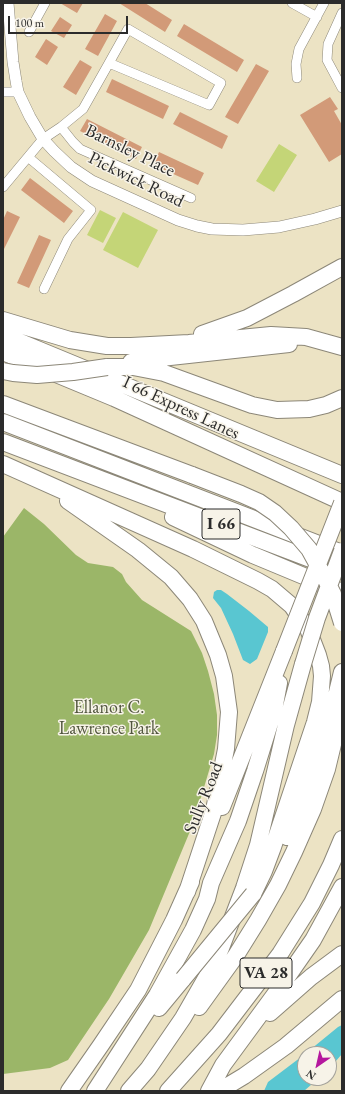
<!DOCTYPE html>
<style>
body{margin:0}
#map{position:relative;width:345px;height:1094px;overflow:hidden;background:#ece3c4;font-family:"EB Garamond",serif}
canvas{display:block}
.frame{position:absolute;inset:0;border:4px solid #2b2b2b;pointer-events:none}
.north{position:absolute;left:297px;top:1046px;width:40px;height:40px;box-sizing:border-box;background:#f7f3e8;border:1px solid #a5a39c;border-radius:50%;rotate:214deg;font-size:11px;font-weight:700;line-height:16px;text-align:center;color:#2b2b2b}
.north::after{content:'';display:block;margin:auto;width:14px;height:18px;background:#b5179e;clip-path:polygon(50% 0,100% 100%,50% 72%,0 100%)}
.scale{position:absolute;left:8px;top:16px;width:120px;height:18px;box-sizing:border-box;border:2px solid #2b2b2b;border-top:0;padding-left:5px;font-size:12px;line-height:14px;white-space:nowrap;color:#2b2b2b;-webkit-text-stroke:3px #f7f3e8;paint-order:stroke}
</style>
<div id="map">
<canvas width="345" height="1094"></canvas>
<div class="frame"></div>
<div class="north">N</div>
<div class="scale">100 m</div>
</div>
<script>
const ctx = document.querySelector('canvas').getContext('2d');
ctx.lineJoin = 'round';
function fill(path, color) { ctx.fillStyle = color; ctx.fill(path, 'evenodd'); }
const shape = rows => new Path2D(rows.map(r => 'M' + r).join(''));
function strokePath(path, color, width, dash) { ctx.strokeStyle = color; ctx.lineWidth = width; ctx.lineCap = dash ? 'butt' : 'round'; ctx.setLineDash(dash || []); ctx.stroke(path); }
function write(font, color, halo, rows, align = 'center') {
  ctx.font = font + ' "EB Garamond",serif'; ctx.lineWidth = 3; ctx.setLineDash([]); ctx.textBaseline = 'middle'; ctx.strokeStyle = halo; ctx.fillStyle = color; for (const [text, x, y, turn = 0] of rows) {
    ctx.save(); ctx.translate(x, y); ctx.rotate((+turn || 0) * Math.PI / 180); ctx.textAlign = isNaN(turn) ? turn : align; if (halo) ctx.strokeText(text, 0, 0); ctx.fillText(text, 0, 0); ctx.restore();
  }
}
const green = shape([
 [279,144,297,155,274,192,256,181],
 [100,210,116,218,103,243,87,235],
 [123,212,158,230,138,268,103,250]
]);
const forest = shape([
 [24,508,44,524,76,555,88,563,113,567,122,574,126,582,142,600,191,631,202,653,208,671,214,694,217,715,217,735,214,754,193,824,149,930,109,999,68,1060,50,1068,3,1074,3,537]
]);
const water = shape([
 [217,590,221,590,227,594,249,611,268,627,268,632,257,659,250,664,243,660,233,634,221,608,213,598,214,592],
 [342,1025,342,1054,329,1069,329,1054,305,1054,338,1027],
 [305,1054,305,1078,319,1078,304,1091,264,1091,268,1082]
]);
const building = shape([
 [60,3,83,3,77,13],
 [119,3,145,3,172,20,165,32],
 [105,14,117,21,98,56,85,49],
 [60,17,72,25,64,38,51,31],
 [184,24,244,60,237,72,177,36],
 [46,39,58,47,47,65,35,57],
 [80,60,92,67,76,95,63,87],
 [256,64,269,71,238,124,225,117],
 [112,79,169,106,163,119,106,92],
 [330,97,338,109,334,111,342,125,342,154,329,162,300,115],
 [180,112,228,136,222,149,173,124],
 [87,119,142,147,136,159,80,131],
 [159,152,204,173,198,185,153,165],
 [30,178,73,211,64,223,21,190],
 [7,211,20,217,3,251,3,220],
 [39,235,51,240,29,288,17,283]
]);
const minor = shape([
 [292,3,317,17],
 [342,13,328,44,327,60,342,88],
 [29,32,45,3],
 [297,78,296,64,299,49,324,3],
 [3,92,18,92],
 [61,127,73,142,80,149,191,198],
 [28,157,91,210,68,239,44,289],
 [3,187,43,139,61,127,83,109,109,63,128,29,221,83,209,105,109,63]
]);
const tertiary = shape([
 [8,3,13,62,16,81,18,92,30,117,43,139,54,151,71,167,92,181,178,220,197,226,212,229,243,230,279,227,315,219,342,211]
]);
const motorway = shape([
 [3,320,70,340,107,346,131,346,189,343,271,335,306,337,342,347],
 [202,334,247,318,293,294,342,267],
 [3,335,342,475],
 [3,352,114,398,342,502],
 [131,362,161,358,289,344],
 [107,367,133,367,164,373,252,405,277,410,309,409,326,405,342,398],
 [3,404,192,475],
 [3,422,342,553],
 [3,442,342,571],
 [3,464,193,549,258,581,272,589,292,606,308,629,318,655,321,666,322,676,320,702,315,722,273,847,264,871,253,894],
 [68,501,138,550,171,577,190,599,204,621,218,655,224,676,229,712,226,749,214,810,187,892],
 [173,517,253,555,342,592],
 [222,807,284,651],
 [287,837,308,783,331,717,342,672],
 [199,1007,235,957,258,920,278,885,294,852,313,809,327,769,334,740,342,699],
 [159,1008,183,979],
 [270,1013,311,977,342,954],
 [69,1091,101,1045,138,990,174,920,191,882],
 [95,1091,157,995,193,930,207,899,211,883,238,821,255,771,274,710,279,683],
 [129,1091,148,1069,183,1018,210,971,221,948,244,888,258,845,286,725,303,664],
 [168,1091,219,1034,280,954,312,903,331,865,342,839],
 [209,1091,223,1065,281,986,313,940,342,887],
 [219,1091,244,1076,286,1046,342,999]
]);
const motorwayBridge = shape([
 [3,371,13,373,37,375,73,372,107,367],
 [192,475,241,494,259,502,275,513,291,528,309,549,326,580,333,594,342,623],
 [284,651,342,503],
 [303,664,317,618,342,551],
 [183,979,253,894]
]);
const shields = [
 [221,524,38],
 [266,973,52]
];
const shieldNames = [
 ["I 66",221,524],
 ["VA 28",266,973]
];
const streetNames = [
 ["Barnsley Place",130,151,26],
 ["Pickwick Road",136,180,26],
 ["I 66 Express Lanes",181,408,25],
 ["Sully Road",204,798,-68]
];
const parkNames = [
 ["Ellanor C.",109,708],
 ["Lawrence Park",109,729]
];
fill(green, '#c4d577');
fill(forest, '#9bb668');
fill(water, '#59c6d1');
fill(building, '#d29a78');
strokePath(minor, '#8c8778', 10);
strokePath(tertiary, '#8c8778', 12);
strokePath(motorway, '#8c8778', 18);
strokePath(minor, '#fff', 9);
strokePath(tertiary, '#fff', 11);
strokePath(motorway, '#fff', 16);
strokePath(motorwayBridge, '#8c8778', 18, []);
strokePath(motorwayBridge, '#fff', 16);
for (const [x, y, w] of shields) { const box = new Path2D(); box.roundRect(x - w / 2, y - 15, w, 30, 3); ctx.fillStyle = '#f7f3e8'; ctx.fill(box); strokePath(box, '#2b2b2b', 1); }
write('bold 17px', '#2b2b2b', null, shieldNames);
write('18px', '#2b2b2b', '#f7f3e8', streetNames);
write('18px', '#51563e', '#f7f3e8', parkNames);
</script>
